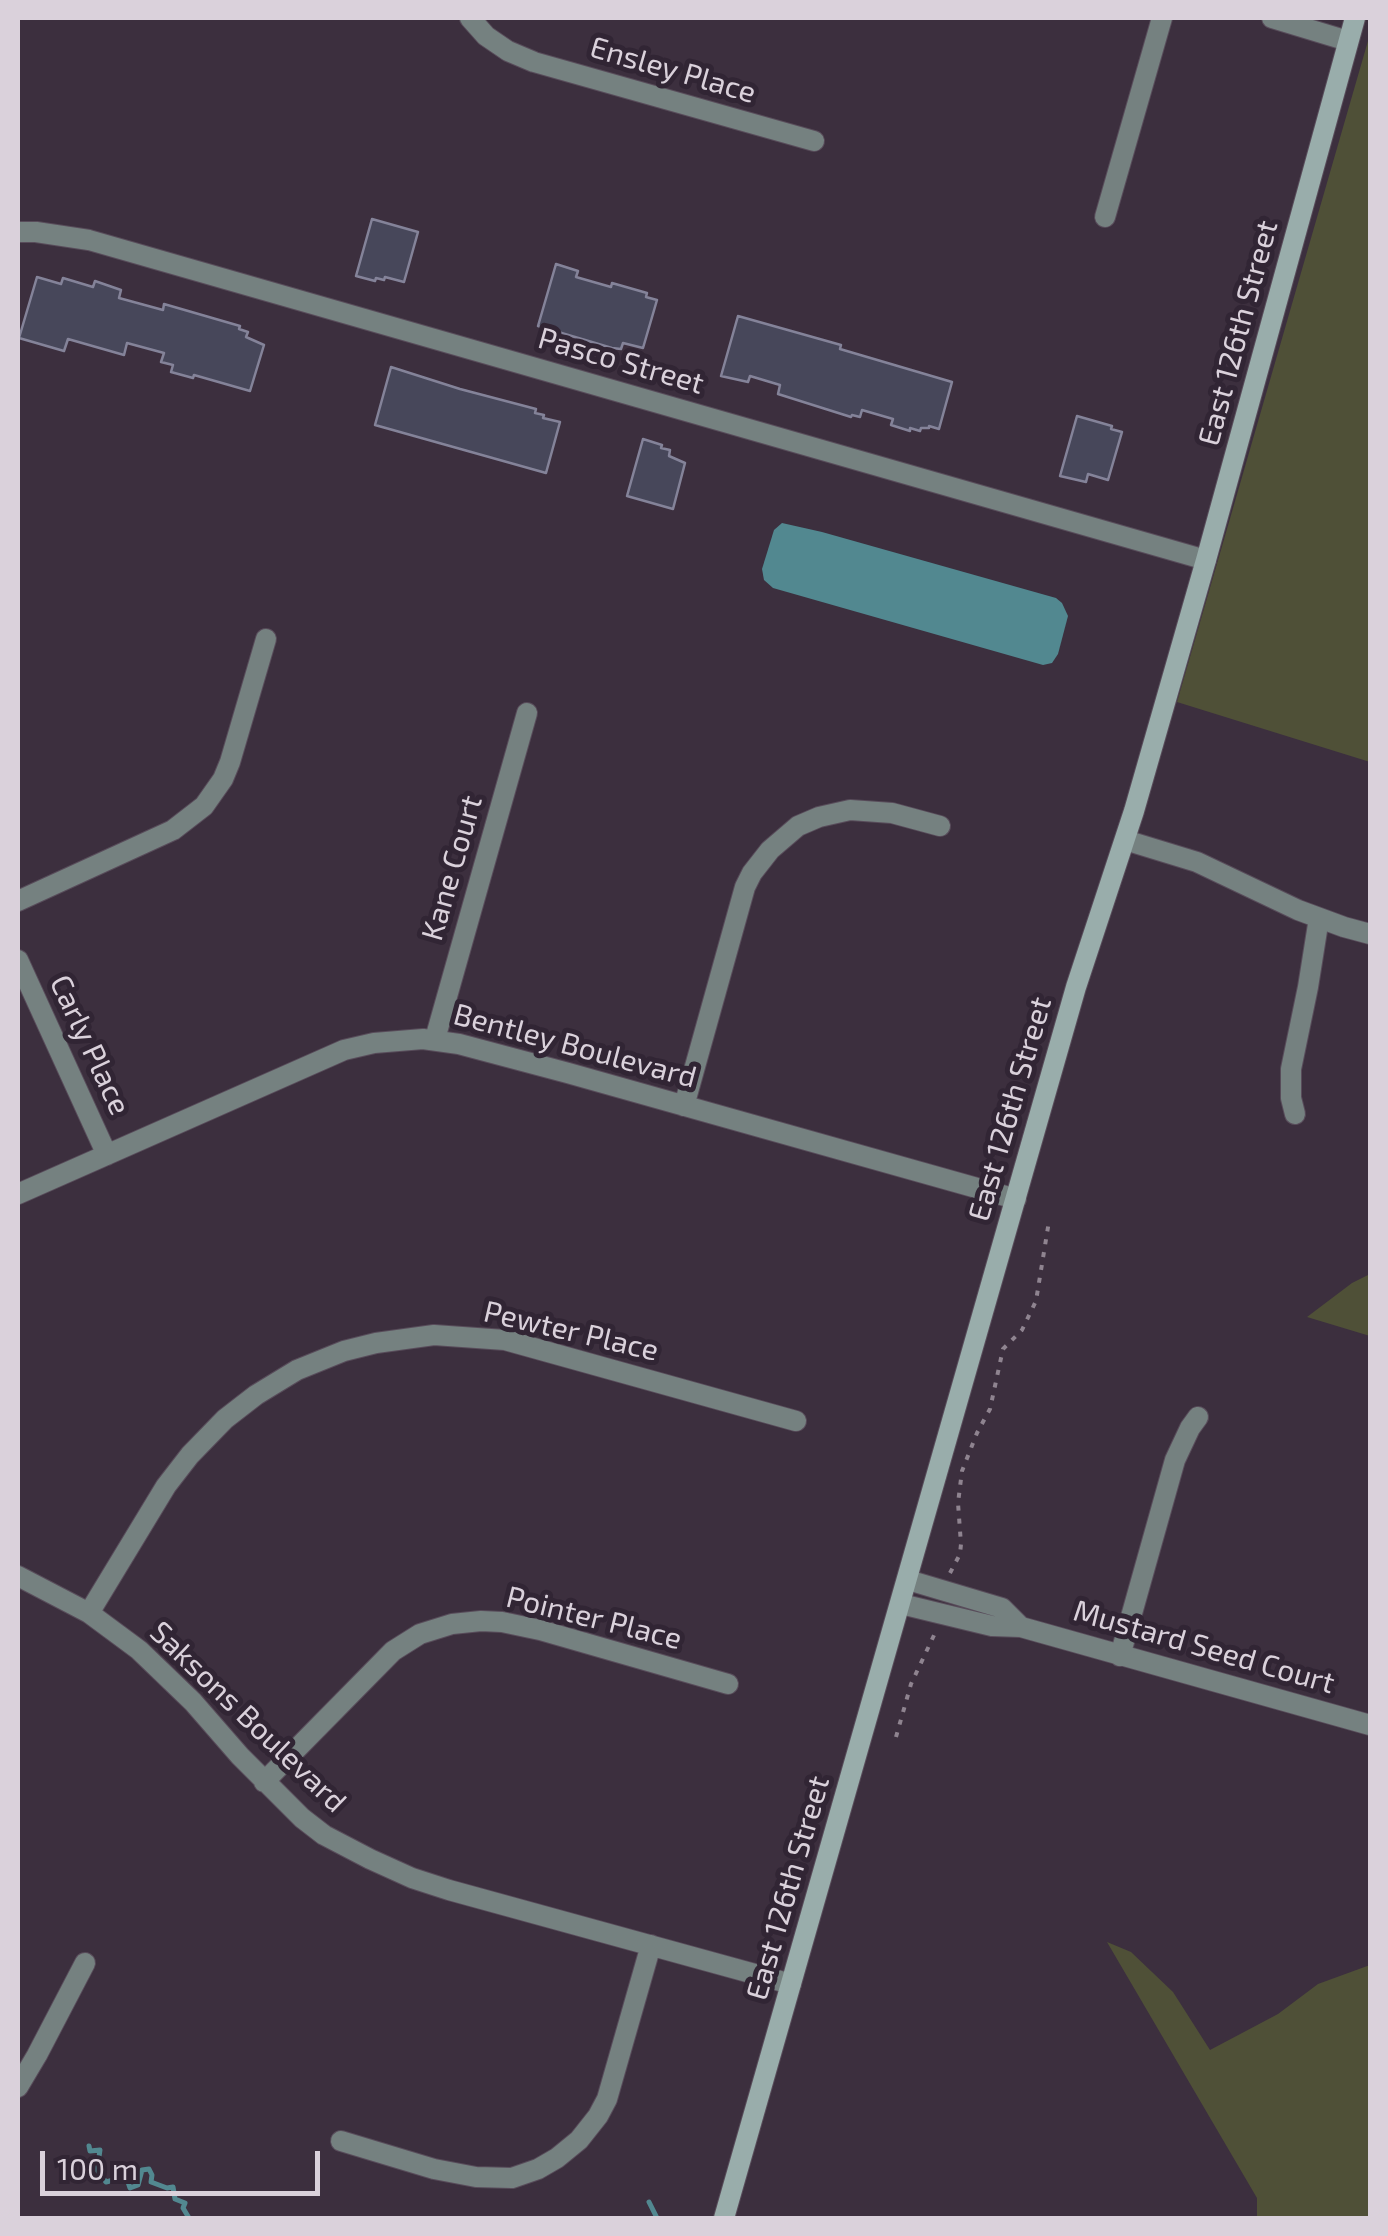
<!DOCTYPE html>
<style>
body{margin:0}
#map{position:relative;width:1388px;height:2236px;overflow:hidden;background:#3c2f3e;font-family:"Exo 2",sans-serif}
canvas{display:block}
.frame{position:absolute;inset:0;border:20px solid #dad1db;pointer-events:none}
.scale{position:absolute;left:40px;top:2151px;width:280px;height:45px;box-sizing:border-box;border:5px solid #dad1db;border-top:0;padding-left:12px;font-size:30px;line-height:35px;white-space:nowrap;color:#dad1db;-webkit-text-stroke:8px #312534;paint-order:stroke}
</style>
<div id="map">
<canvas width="1388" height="2236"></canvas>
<div class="frame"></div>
<div class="scale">100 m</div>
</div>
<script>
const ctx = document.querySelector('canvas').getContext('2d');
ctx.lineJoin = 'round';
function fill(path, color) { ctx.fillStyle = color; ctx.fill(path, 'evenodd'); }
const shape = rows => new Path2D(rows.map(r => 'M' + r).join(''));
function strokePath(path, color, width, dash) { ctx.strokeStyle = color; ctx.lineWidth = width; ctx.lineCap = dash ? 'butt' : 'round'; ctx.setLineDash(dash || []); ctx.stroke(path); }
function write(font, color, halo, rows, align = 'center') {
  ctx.font = font + ' "Exo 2",sans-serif'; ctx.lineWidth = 10; ctx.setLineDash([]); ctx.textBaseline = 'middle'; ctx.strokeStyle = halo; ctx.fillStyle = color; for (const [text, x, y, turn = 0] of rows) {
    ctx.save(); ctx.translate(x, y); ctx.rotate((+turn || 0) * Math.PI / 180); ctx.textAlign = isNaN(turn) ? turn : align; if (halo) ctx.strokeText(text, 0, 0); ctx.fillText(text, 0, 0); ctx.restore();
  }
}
const green = shape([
 [1370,34,1370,762,1177,702],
 [1370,1274,1370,1336,1307,1317,1352,1283],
 [1107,1942,1131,1952,1173,1992,1210,2050,1278,2014,1318,1984,1370,1965,1370,2218,1257,2218,1257,2198]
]);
const water = shape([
 [782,523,822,532,1056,598,1062,603,1068,616,1058,654,1052,663,1043,665,773,588,764,580,762,569,774,530]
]);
const stream = shape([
 [89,2146,90,2151,100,2150,97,2170,106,2182,121,2178,127,2179,130,2188,138,2185,142,2170,149,2169,152,2175,151,2182,167,2188,173,2187,175,2199,185,2203,183,2208,189,2218],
 [649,2202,657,2218]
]);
const building = shape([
 [372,219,418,232,404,282,385,277,384,280,376,278,375,281,356,276,372,219],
 [556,264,578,271,576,277,611,287,612,283,647,293,646,297,657,300,643,348,623,343,621,349,612,348,538,326,556,264],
 [37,277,61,284,63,278,93,287,95,281,121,290,119,298,163,310,164,304,240,326,239,329,248,332,246,337,264,345,250,391,194,375,193,378,171,372,173,365,161,362,164,353,127,343,124,355,68,339,64,351,19,338,37,277],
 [738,316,841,345,840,349,952,382,939,429,929,426,929,428,921,428,920,431,910,428,910,431,891,425,893,419,862,410,860,417,852,415,851,417,778,394,780,385,750,376,748,382,721,376,738,316],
 [391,367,460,389,536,409,535,413,544,415,543,418,560,422,546,473,375,425,391,367],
 [1077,416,1112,426,1111,429,1122,432,1108,480,1088,474,1086,482,1060,476,1077,416],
 [643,439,662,445,661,448,670,450,669,456,685,463,673,509,627,496,643,439]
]);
const path = shape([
 [950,1573,960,1554,961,1544,958,1503,962,1471,977,1433,990,1409,1003,1349,1022,1330,1036,1301,1049,1221],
 [896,1737,911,1684,936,1631]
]);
const street = shape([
 [470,18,486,36,508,51,534,62,814,141],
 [1272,18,1348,41],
 [1105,217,1162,18],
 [18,232,36,232,89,240,1206,560],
 [1125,840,1197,862,1298,910,1344,927,1370,934],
 [18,901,173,830,204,806,223,779,230,762,266,639],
 [18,960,107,1155],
 [435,1039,527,713],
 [684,1106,745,887,752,873,770,850,798,826,819,817,850,810,892,813,940,826],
 [1295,1114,1291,1098,1291,1069,1308,987,1319,918],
 [18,1194,344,1050,374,1043,423,1039,459,1044,568,1073,1016,1199],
 [18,1576,89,1613,139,1650,193,1702,240,1756,302,1818,324,1835,370,1859,412,1878,449,1890,791,1984],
 [901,1604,992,1626,1021,1627,1002,1608,908,1580],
 [89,1613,166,1486,190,1455,225,1419,256,1395,297,1370,344,1351,376,1343,434,1335,505,1340,796,1421],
 [1021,1627,1370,1725],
 [1120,1656,1175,1460,1190,1428,1198,1417],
 [264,1782,393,1651,420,1634,452,1624,481,1621,502,1622,540,1630,728,1684],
 [18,2087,37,2055,85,1963],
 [341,2141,434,2169,476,2177,512,2178,538,2169,557,2158,579,2140,598,2116,607,2099,651,1945]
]);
const secondary = shape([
 [724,2218,1076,987,1134,811,1206,560,1355,18]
]);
const streetNames = [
 ["Ensley Place",673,70,16],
 ["East 126th Street",1238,333,-75],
 ["Pasco Street",621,361,16],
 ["Kane Court",452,868,-74],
 ["Carly Place",90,1045,65],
 ["Bentley Boulevard",575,1046,15],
 ["East 126th Street",1010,1109,-74],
 ["Pewter Place",571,1331,13],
 ["Pointer Place",594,1618,14],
 ["Mustard Seed Court",1204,1647,16],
 ["Saksons Boulevard",248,1717,44],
 ["East 126th Street",788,1888,-74]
];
fill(green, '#4f5037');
fill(water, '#528890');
strokePath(stream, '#528890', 5);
fill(building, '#47475a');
strokePath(building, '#848399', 2.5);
strokePath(street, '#584c5a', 22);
strokePath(secondary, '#584c5a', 22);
strokePath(path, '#8f8490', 4, [5, 8]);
strokePath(street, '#758180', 20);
strokePath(secondary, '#99adab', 20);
write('30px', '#dad1db', '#312534', streetNames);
</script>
